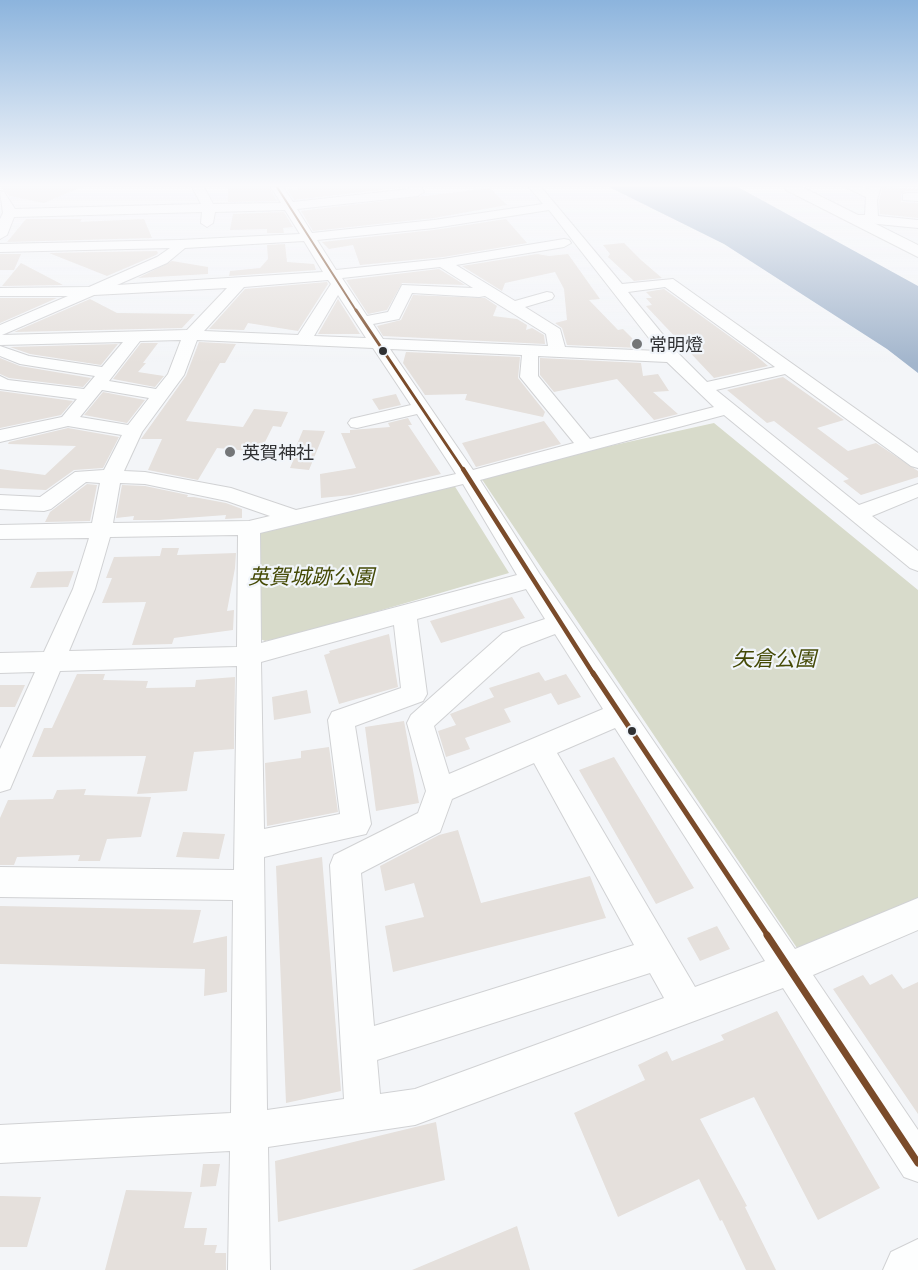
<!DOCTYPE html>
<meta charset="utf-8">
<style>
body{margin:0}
canvas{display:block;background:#f3f5f8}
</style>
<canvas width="918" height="1270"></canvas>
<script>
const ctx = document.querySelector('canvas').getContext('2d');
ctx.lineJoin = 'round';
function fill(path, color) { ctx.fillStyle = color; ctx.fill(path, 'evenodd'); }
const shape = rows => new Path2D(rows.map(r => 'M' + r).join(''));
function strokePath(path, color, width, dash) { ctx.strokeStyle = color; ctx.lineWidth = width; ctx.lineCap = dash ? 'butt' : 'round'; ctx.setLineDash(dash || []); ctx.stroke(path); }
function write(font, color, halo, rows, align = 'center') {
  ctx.font = font + ' Georgia,"Noto Sans JP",serif'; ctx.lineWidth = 4.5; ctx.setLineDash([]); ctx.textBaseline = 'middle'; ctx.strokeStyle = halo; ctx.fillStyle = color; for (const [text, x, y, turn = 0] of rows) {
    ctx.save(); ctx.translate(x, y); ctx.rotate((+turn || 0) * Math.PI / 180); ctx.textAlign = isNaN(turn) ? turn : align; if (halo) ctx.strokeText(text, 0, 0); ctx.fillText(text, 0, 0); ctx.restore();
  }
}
const green = shape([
 [714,423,918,590,918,898,797,948,481,478,592,450],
 [454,485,509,573,306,632,265,641,258,638,257,536,263,531,320,519]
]);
const water = shape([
 [609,187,738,187,918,286,918,373,887,349,724,244]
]);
const building = shape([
 [1,187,81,187,44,203,9,196],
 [228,187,269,187,277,201,228,202],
 [301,187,407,187,294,200,287,189,297,190],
 [883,187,918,189,918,191,906,191,901,194,901,202,918,203,918,218,880,214,879,200],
 [490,188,507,205,434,218,313,231,301,211],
 [284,212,293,227,283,228,284,233,267,233,267,229,230,230,233,214],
 [26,219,82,219,80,222,144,219,152,238,7,242],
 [506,219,527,243,443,257,360,265,353,245,329,249,322,242,434,230],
 [624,243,641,260,662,278,634,281,608,257,610,254,603,245],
 [285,244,287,262,314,264,316,270,229,276,230,271,260,268,268,259,267,245],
 [157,251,158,253,156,255,107,276,49,253],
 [0,254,21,254,14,270,0,270],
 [537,254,549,256,568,254,600,299,589,300,618,330,623,329,638,344,638,348,567,345,562,328,555,323,567,320,564,289,555,272,505,283,502,291,462,266],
 [172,261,208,267,208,274,138,278],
 [21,263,63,285,2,286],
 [439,269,465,285,402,283,387,310,368,314,346,280],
 [327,282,328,284,298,331,248,323,244,330,209,329,245,289],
 [664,289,754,354,768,366,714,378,646,306,652,305,646,298,652,298,646,292],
 [413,295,485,298,497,306,493,316,517,319,527,325,526,330,532,328,544,335,545,344,383,336,377,326,401,320],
 [0,298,57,298,0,323],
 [90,299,117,313,195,314,182,328,14,332],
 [338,299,360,334,318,334],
 [199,342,236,344,225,363,220,363,186,421,243,427,254,409,288,412,281,427,273,426,260,452,217,448,198,480,148,470,162,439,141,439,186,376],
 [141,343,158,343,143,363,146,363,138,372,164,376,155,387,113,379],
 [118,344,101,365,30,354,10,347],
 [406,352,520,357,518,378,545,412,543,417,465,400,467,394,425,395,403,363],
 [0,358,20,366,91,378,83,387,9,378,0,374],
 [540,358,641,363,643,376,658,374,669,391,653,392,678,414,654,420,617,379,554,392,540,375],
 [783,377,844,420,817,428,848,451,876,443,918,471,918,477,861,495,843,481,849,479,774,421,767,423,727,390],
 [0,391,73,401,61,415,0,428],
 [103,392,145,400,127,423,84,415],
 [396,394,401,405,379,410,372,399],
 [408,418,412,425,408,425,441,474,352,495,321,498,320,474,356,468,341,433,350,433,350,430,390,427,388,423],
 [544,421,561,444,476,467,462,443],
 [68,428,119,437,103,468,74,470,46,490,0,488,0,469,45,475,76,446,8,444,9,442],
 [303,430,325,431,309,470,290,468,298,449,295,449],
 [87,484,97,485,90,521,45,522,50,512],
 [122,485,145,486,188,495,187,497,194,497,226,503,242,509,242,518,225,519,226,515,159,520,133,520,134,516,116,518],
 [162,548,179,548,177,555,236,553,235,568,227,611,234,610,233,630,174,638,172,644,132,645,146,602,102,603,112,578,106,578,114,557,160,556],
 [74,571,68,587,30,588,37,572],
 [512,597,525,618,441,643,430,621],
 [389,634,398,687,339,704,324,655,330,653,329,651],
 [539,672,545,681,566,674,581,697,558,705,551,693,504,709,511,722,465,738,470,749,446,757,438,731,456,725,450,714,494,697,489,688],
 [77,674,105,674,103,680,148,681,146,688,195,687,196,680,235,677,234,749,194,752,187,791,137,794,146,756,32,757,44,728,52,728],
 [0,685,25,685,15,707,0,707],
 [307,690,311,713,274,720,272,697],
 [404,721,419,803,376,811,365,727],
 [329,747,338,812,267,826,265,763,301,758,301,751],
 [614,757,694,888,656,904,579,770],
 [86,789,84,795,151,797,141,837,107,839,100,861,78,861,80,855,17,857,14,865,0,865,0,818,8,800,53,799,57,790],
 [458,830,481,903,590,876,606,918,393,972,385,926,424,917,414,883,385,891,380,866,439,835],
 [183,832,225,834,219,859,176,857],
 [322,857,341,1091,286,1103,276,866],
 [0,906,201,910,193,943,227,936,227,992,204,996,205,969,0,964],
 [717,926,730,949,700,961,687,938],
 [892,974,903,989,918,982,918,1114,833,989,863,975,870,985],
 [777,1011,880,1188,818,1220,754,1097,700,1119,747,1206,745,1207,776,1270,746,1270,722,1220,720,1221,699,1179,618,1217,574,1113,645,1080,638,1065,667,1051,672,1061,724,1040,721,1035],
 [436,1122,445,1180,278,1222,275,1161],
 [203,1164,220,1164,216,1186,200,1187],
 [126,1190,192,1192,184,1228,207,1228,204,1245,217,1245,215,1253,226,1253,226,1270,105,1270],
 [0,1196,41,1197,27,1247,0,1247],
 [517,1226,530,1270,412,1270]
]);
const minor = shape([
 [192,187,204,187,213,204,281,203,271,187,283,187,293,202,410,189,409,187,421,187,424,192,418,196,297,209,312,233,434,220,543,204,529,187,541,187,622,284,673,279,918,453,918,468,911,466,785,374,716,390,859,505,918,484,918,497,872,516,918,551,918,571,910,568,724,415,480,480,539,573,795,949,918,898,918,930,813,975,918,1130,918,1182,904,1177,783,988,415,1125,268,1147,270,1270,228,1270,230,1151,0,1163,0,1125,231,1113,233,900,0,897,0,867,234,870,237,666,60,671,10,789,0,792,0,749,35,672,0,673,0,653,44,652,73,589,89,538,0,539,0,525,92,523,100,483,86,482,51,509,44,511,0,509,0,495,40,497,75,472,104,470,122,435,68,426,0,442,0,430,62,417,77,399,0,389,0,376,8,380,84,389,95,376,20,364,0,356,0,346,29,356,102,367,123,342,0,345,0,325,68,296,0,296,0,288,89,287,157,257,170,248,0,252,0,244,180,240,300,234,285,210,215,212,213,223,207,227,201,223,202,212,14,217,7,235,0,239,0,219,3,213,0,191,4,192,15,209,201,204,192,187],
 [549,210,659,351,565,347,560,329,525,307,552,299,554,296,552,293,547,292,515,301,456,265,564,247,571,243,569,240,564,239,443,259,336,270,317,240,434,228,549,210],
 [304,241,323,272,117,285,167,263,185,248,304,241],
 [440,267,473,288,402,285,388,312,367,316,342,278,440,267],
 [328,280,331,284,298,335,204,331,244,287,328,280],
 [665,287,775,367,707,382,678,353,628,292,665,287],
 [227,288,187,330,2,335,94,295,227,288],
 [412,293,479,297,485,296,546,334,548,346,383,339,373,324,399,319,412,293],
 [338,295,366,338,314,336,338,295],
 [181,340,168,374,156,389,109,381,140,341,181,340],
 [197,340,373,348,411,405,351,419,348,423,351,427,357,428,417,414,456,474,296,510,231,488,145,472,124,471,142,432,184,375,197,340],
 [390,349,522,355,520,377,574,443,473,470,390,349],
 [538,356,667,362,714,407,590,439,538,376,538,356],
 [102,390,149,398,128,425,80,417,102,390],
 [120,483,145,484,227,501,270,516,249,521,113,523,120,483],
 [463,484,517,575,261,643,260,533,463,484],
 [238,535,237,647,69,651,95,589,110,537,238,535],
 [526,589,545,619,503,633,411,715,407,723,426,791,418,813,334,855,330,865,344,1099,267,1110,264,857,366,834,371,824,355,726,423,701,427,694,417,619,526,589],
 [394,625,401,688,332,712,328,720,340,814,264,829,261,662,394,625],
 [555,634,603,709,449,774,434,726,521,647,555,634],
 [615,728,765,961,695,987,557,753,615,728],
 [534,763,634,945,374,1026,361,873,440,832,452,799,534,763],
 [650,973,664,998,415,1089,380,1094,377,1060,650,973],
 [845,187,861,187,868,189,869,187,881,187,877,200,878,216,918,220,918,228,848,221,847,218,848,215,865,215,866,197,845,187],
 [907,193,918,193,918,201,903,200,903,194,907,193]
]);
const major = shape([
 [784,187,802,187,918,245,918,257,786,190,784,187],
 [918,1239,918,1270,883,1270,891,1252,918,1239]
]);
const bus1Far4 = shape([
 [277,187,357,312]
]);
const bus1Far3 = shape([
 [356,310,464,471]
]);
const bus1Far2 = shape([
 [463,469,594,675]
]);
const bus1Far1 = shape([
 [593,673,768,936]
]);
const bus1 = shape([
 [767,935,918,1163]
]);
const markers = [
 [637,344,6,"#747678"],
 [383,351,5,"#303133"],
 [230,452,6,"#747678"],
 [632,731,5,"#303133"]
];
const farPoinames = [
 ["常明燈",649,344],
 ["英賀神社",242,452]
];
const parkNames = [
 ["英賀城跡公園",311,576],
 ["矢倉公園",774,658]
];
fill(green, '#d8dbcb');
fill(water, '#a2b5cc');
fill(building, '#e5e0dc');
strokePath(minor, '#d1d2d4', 2);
strokePath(major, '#d1d2d4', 2);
fill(minor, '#fdfefe');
fill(major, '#fdfefe');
strokePath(bus1Far4, '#7a4b2a', 2);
strokePath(bus1Far3, '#7a4b2a', 3);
strokePath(bus1Far2, '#7a4b2a', 4.5);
strokePath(bus1Far1, '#7a4b2a', 5);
strokePath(bus1, '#7a4b2a', 7);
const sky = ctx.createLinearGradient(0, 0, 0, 364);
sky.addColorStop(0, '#8cb4dd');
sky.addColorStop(0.51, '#fafafc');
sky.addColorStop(1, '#fafafc00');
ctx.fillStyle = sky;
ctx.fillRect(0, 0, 918, 364);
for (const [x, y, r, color] of markers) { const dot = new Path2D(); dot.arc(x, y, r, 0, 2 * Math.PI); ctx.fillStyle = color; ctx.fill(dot); strokePath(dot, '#f1f5fa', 2); }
write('18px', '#303133', '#f1f5fa', farPoinames, 'left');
write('italic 21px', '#454a06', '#f1f5fa', parkNames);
</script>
